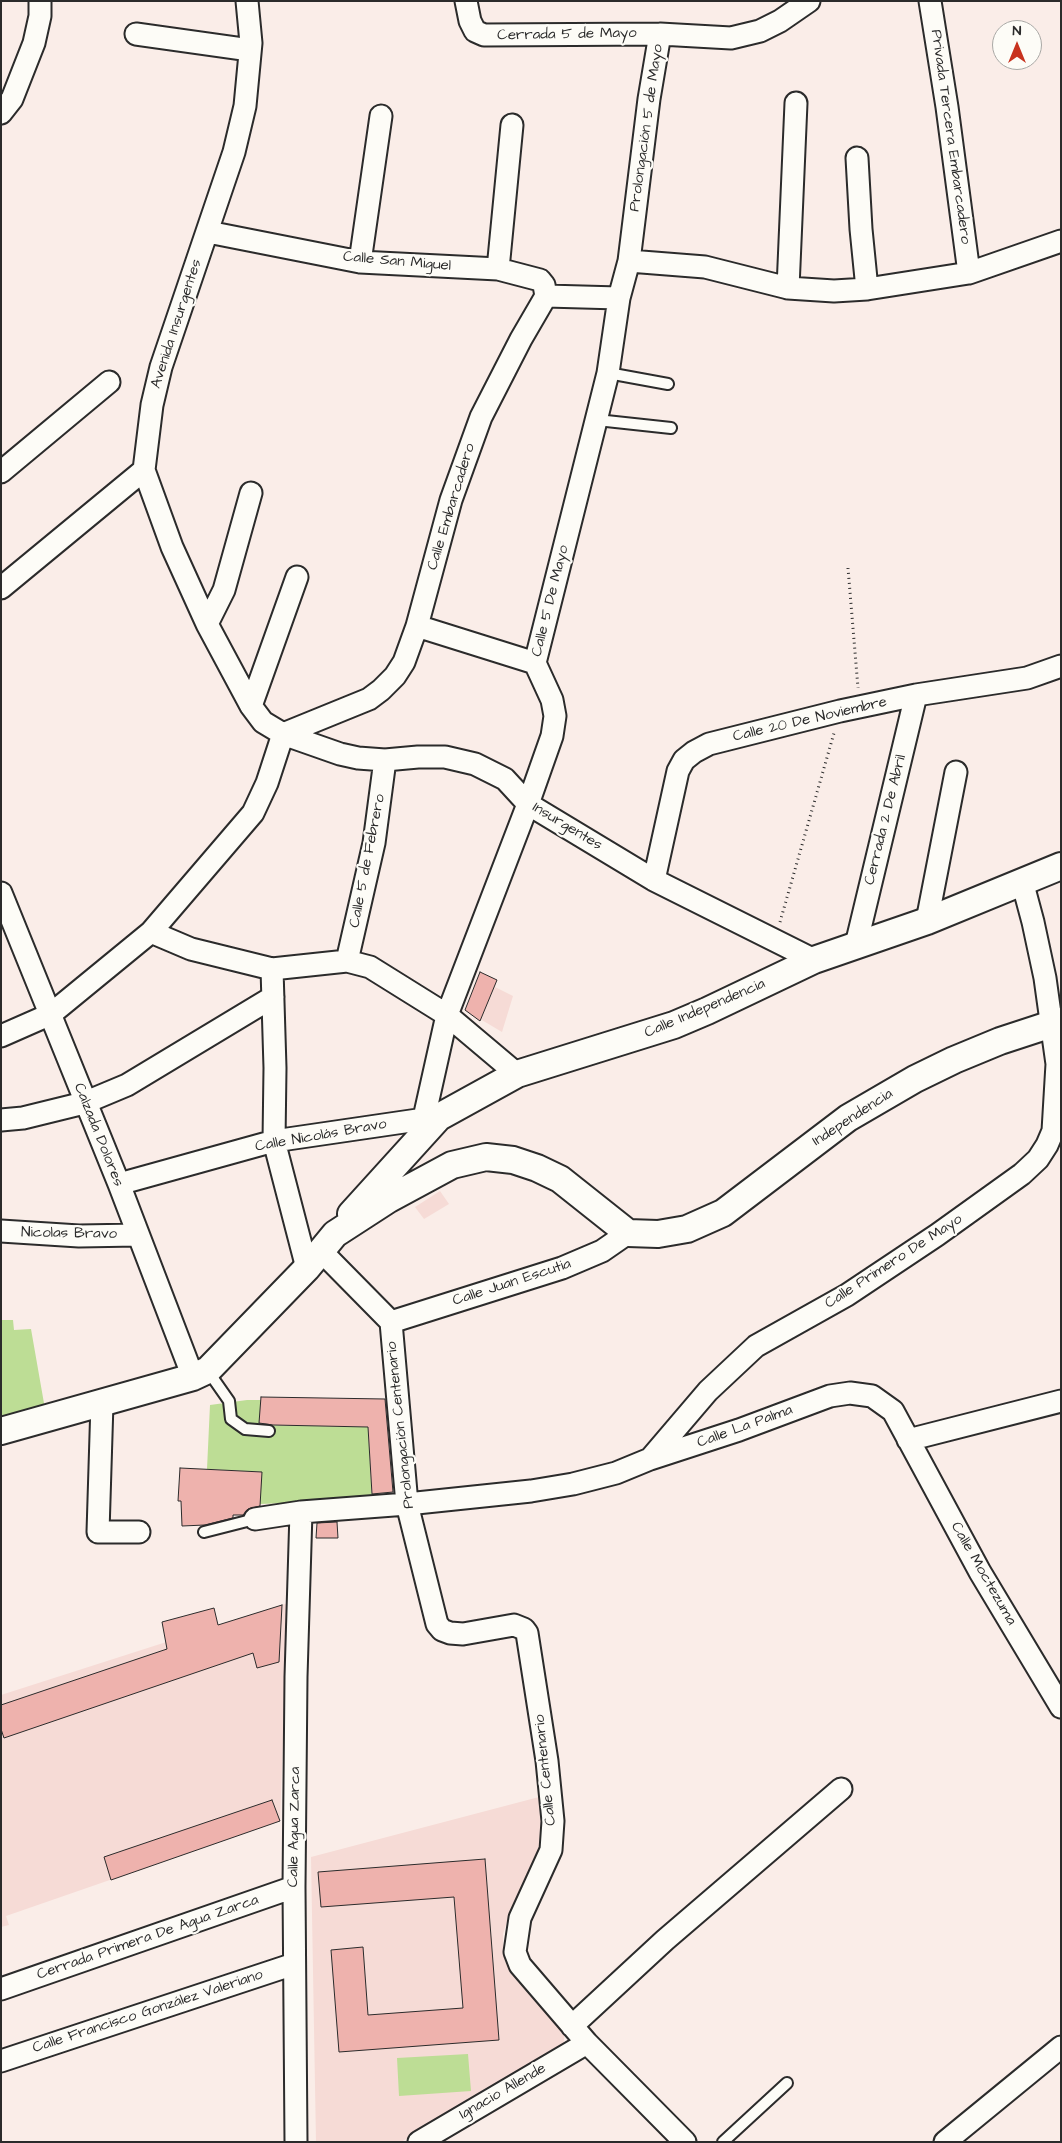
<!DOCTYPE html>
<meta charset="utf-8">
<style>
body{margin:0}
#map{position:relative;width:1062px;height:2143px;overflow:hidden;background:#faede8;font-family:"Architects Daughter",sans-serif}
canvas{display:block}
.frame{position:absolute;inset:0;border:2px solid #2b2b2b;pointer-events:none}
.north{position:absolute;left:992px;top:20px;width:50px;height:50px;box-sizing:border-box;background:#fdfcf7;border:1px solid #a9a8a5;border-radius:50%;rotate:0deg;font-size:14px;font-weight:700;line-height:20px;text-align:center;color:#2b2b2b}
.north::after{content:'';display:block;margin:auto;width:18px;height:22px;background:#c8321e;clip-path:polygon(50% 0,100% 100%,50% 72%,0 100%)}
</style>
<div id="map">
<canvas width="1062" height="2143"></canvas>
<div class="frame"></div>
<div class="north">N</div>
</div>
<script>
const ctx = document.querySelector('canvas').getContext('2d');
ctx.lineJoin = 'round';
function fill(path, color) { ctx.fillStyle = color; ctx.fill(path, 'evenodd'); }
const shape = rows => new Path2D(rows.map(r => 'M' + r).join(''));
function strokePath(path, color, width, dash) { ctx.strokeStyle = color; ctx.lineWidth = width; ctx.lineCap = dash ? 'butt' : 'round'; ctx.setLineDash(dash || []); ctx.stroke(path); }
function write(font, color, halo, rows, align = 'center') {
  ctx.font = font + ' "Architects Daughter",sans-serif'; ctx.lineWidth = 4.5; ctx.setLineDash([]); ctx.textBaseline = 'middle'; ctx.strokeStyle = halo; ctx.fillStyle = color; for (const [text, x, y, turn = 0] of rows) {
    ctx.save(); ctx.translate(x, y); ctx.rotate((+turn || 0) * Math.PI / 180); ctx.textAlign = isNaN(turn) ? turn : align; if (halo) ctx.strokeText(text, 0, 0); ctx.fillText(text, 0, 0); ctx.restore();
  }
}
const built = shape([
 [480,972,497,980,495,987,513,996,502,1032,465,1010],
 [440,1191,449,1204,424,1219,415,1207],
 [288,1603,280,1821,6,1916,9,1925,1,1927,1,1695],
 [539,1797,543,1833,542,1848,510,1912,503,1934,503,1952,505,1962,565,2031,563,2048,401,2142,316,2142,311,1857]
]);
const green = shape([
 [1,1320,13,1320,14,1330,31,1329,45,1409,1,1422],
 [247,1400,261,1400,260,1425,368,1427,372,1500,260,1504,261,1472,207,1469,210,1405],
 [468,2054,471,2091,399,2096,397,2058]
]);
const building = shape([
 [480,972,497,980,480,1021,465,1010,480,972],
 [261,1397,385,1399,393,1492,372,1494,368,1427,273,1425,259,1423,261,1397],
 [180,1468,262,1472,260,1506,248,1509,243,1515,233,1515,233,1518,205,1525,182,1526,181,1501,178,1501,180,1468],
 [337,1522,338,1538,316,1538,317,1523,337,1522],
 [282,1605,279,1662,257,1668,253,1653,4,1738,1,1729,1,1705,167,1649,162,1622,214,1608,218,1625,282,1605],
 [272,1800,280,1821,111,1880,104,1857,272,1800],
 [485,1859,499,2040,339,2052,331,1950,363,1947,368,2015,463,2008,454,1897,321,1907,318,1872,485,1859]
]);
const path = shape([
 [848,568,858,688],
 [780,922,834,733]
]);
const service = shape([
 [608,373,668,384],
 [597,420,671,428],
 [208,1371,229,1401,231,1419,245,1429,269,1431],
 [204,1532,255,1519],
 [723,2142,787,2083]
]);
const minor = shape([
 [247,1,251,43,245,106,234,152,161,367,152,405,144,470,172,547,207,624,251,706,263,722,283,734,340,754,358,758,385,760,418,757,445,757,475,764,505,779,528,804,654,880,814,960],
 [466,1,470,21,475,31,484,35,660,34],
 [930,1,947,107,969,273],
 [136,34,250,50],
 [1,113,12,99,34,43,40,16,40,1],
 [857,158,861,229,867,289],
 [208,232,360,262,498,269,540,280,544,285,546,296],
 [629,261,705,267,788,288,834,291,867,289,969,273,1061,241],
 [360,262,381,116],
 [498,269,512,125],
 [788,288,796,103],
 [1,472,109,382],
 [1,588,144,470],
 [207,624,224,590,251,493],
 [417,626,535,663],
 [251,706,297,577],
 [283,734,369,699,381,690,395,676,404,662,417,626,451,500,481,417,521,339,546,296,619,298],
 [654,880,678,771,684,760,694,752,709,744,840,711,916,695,1027,678,1061,666],
 [1,893,119,1184,193,1377],
 [927,921,956,772],
 [151,932,191,949,272,969,275,1068,274,1141,307,1268],
 [856,945,916,695],
 [347,961,374,843,385,760],
 [272,969,347,961,370,967,447,1015,517,1074],
 [1,1036,51,1014,151,932,253,813,267,783,283,734],
 [424,1118,447,1015,528,804,552,736,555,716,552,700,535,663,608,373,619,298,629,261,649,99,660,34,731,38,760,31,780,21,809,1],
 [1,1120,23,1118,84,1103,127,1085,273,997],
 [119,1184,274,1141,438,1117],
 [1,1231,79,1236,137,1235],
 [322,1252,391,1322,407,1504,437,1624,442,1630,450,1633,463,1634,514,1625,524,1629,527,1633,547,1761,553,1821,551,1850,520,1918,515,1952,520,1965,587,2043,685,2142],
 [391,1322,562,1268,602,1251,628,1233],
 [102,1403,98,1532,139,1532],
 [908,1440,1061,1401],
 [650,1459,708,1391,756,1346,847,1295,937,1235,1022,1174,1038,1159,1047,1145,1053,1131,1057,1064,1045,978,1033,922,1022,881],
 [255,1519,301,1512,407,1504,531,1491,573,1484,616,1473,650,1459,739,1430,830,1396,850,1393,872,1396,893,1411,980,1572,1061,1707],
 [1,1989,294,1887],
 [572,2026,665,1940,841,1789],
 [1,2061,294,1964],
 [296,2142,294,1887,296,1677,301,1512],
 [419,2142,587,2043],
 [945,2142,1061,2047]
]);
const tertiary = shape([
 [351,1214,439,1117,517,1074,674,1025,707,1011,814,960,927,921,1061,866],
 [1,1431,193,1377,208,1370,307,1268,335,1234,389,1199,452,1165,486,1157,513,1160,537,1168,560,1179,628,1233,658,1234,687,1229,723,1213,848,1118,915,1079,954,1060,1000,1041,1061,1021]
]);
const streetNames = [
 ["Cerrada 5 de Mayo",567,35,-1],
 ["Prolongación 5 de Mayo",647,128,-82],
 ["Privada Tercera Embarcadero",950,137,82],
 ["Calle San Miguel",397,262,5],
 ["Avenida Insurgentes",177,324,-72],
 ["Calle Embarcadero",452,507,-73],
 ["Calle 5 De Mayo",551,601,-76],
 ["Calle 20 De Noviembre",810,720,-13],
 ["Cerrada 2 De Abril",886,820,-76],
 ["Insurgentes",567,827,31],
 ["Calle 5 de Febrero",368,861,-79],
 ["Calle Independencia",705,1009,-23],
 ["Independencia",853,1118,-33],
 ["Calzada Dolores",98,1135,68],
 ["Calle Nicolás Bravo",321,1136,-10],
 ["Nicolas Bravo",69,1234,1],
 ["Calle Primero De Mayo",894,1262,-33],
 ["Calle Juan Escutia",512,1283,-18],
 ["Prolongación Centenario",401,1425,-96],
 ["Calle La Palma",745,1427,-20],
 ["Calle Moctezuma",983,1574,60],
 ["Calle Centenario",546,1770,-96],
 ["Calle Agua Zarca",295,1827,-89],
 ["Cerrada Primera De Agua Zarca",148,1938,-19],
 ["Calle Francisco González Valeriano",148,2012,-18],
 ["Ignacio Allende",503,2092,-30]
];
fill(built, '#f6dbd6');
fill(green, '#bddd95');
fill(building, '#eeb2ad');
strokePath(building, '#2b2b2b', 1);
strokePath(service, '#2b2b2b', 14);
strokePath(minor, '#2b2b2b', 25);
strokePath(tertiary, '#2b2b2b', 30);
strokePath(path, '#2b2b2b', 3, [1, 4]);
strokePath(service, '#fdfcf7', 10);
strokePath(minor, '#fdfcf7', 21);
strokePath(tertiary, '#fdfcf7', 26);
write('15px', '#2b2b2b', '#fdfcf7', streetNames);
</script>
